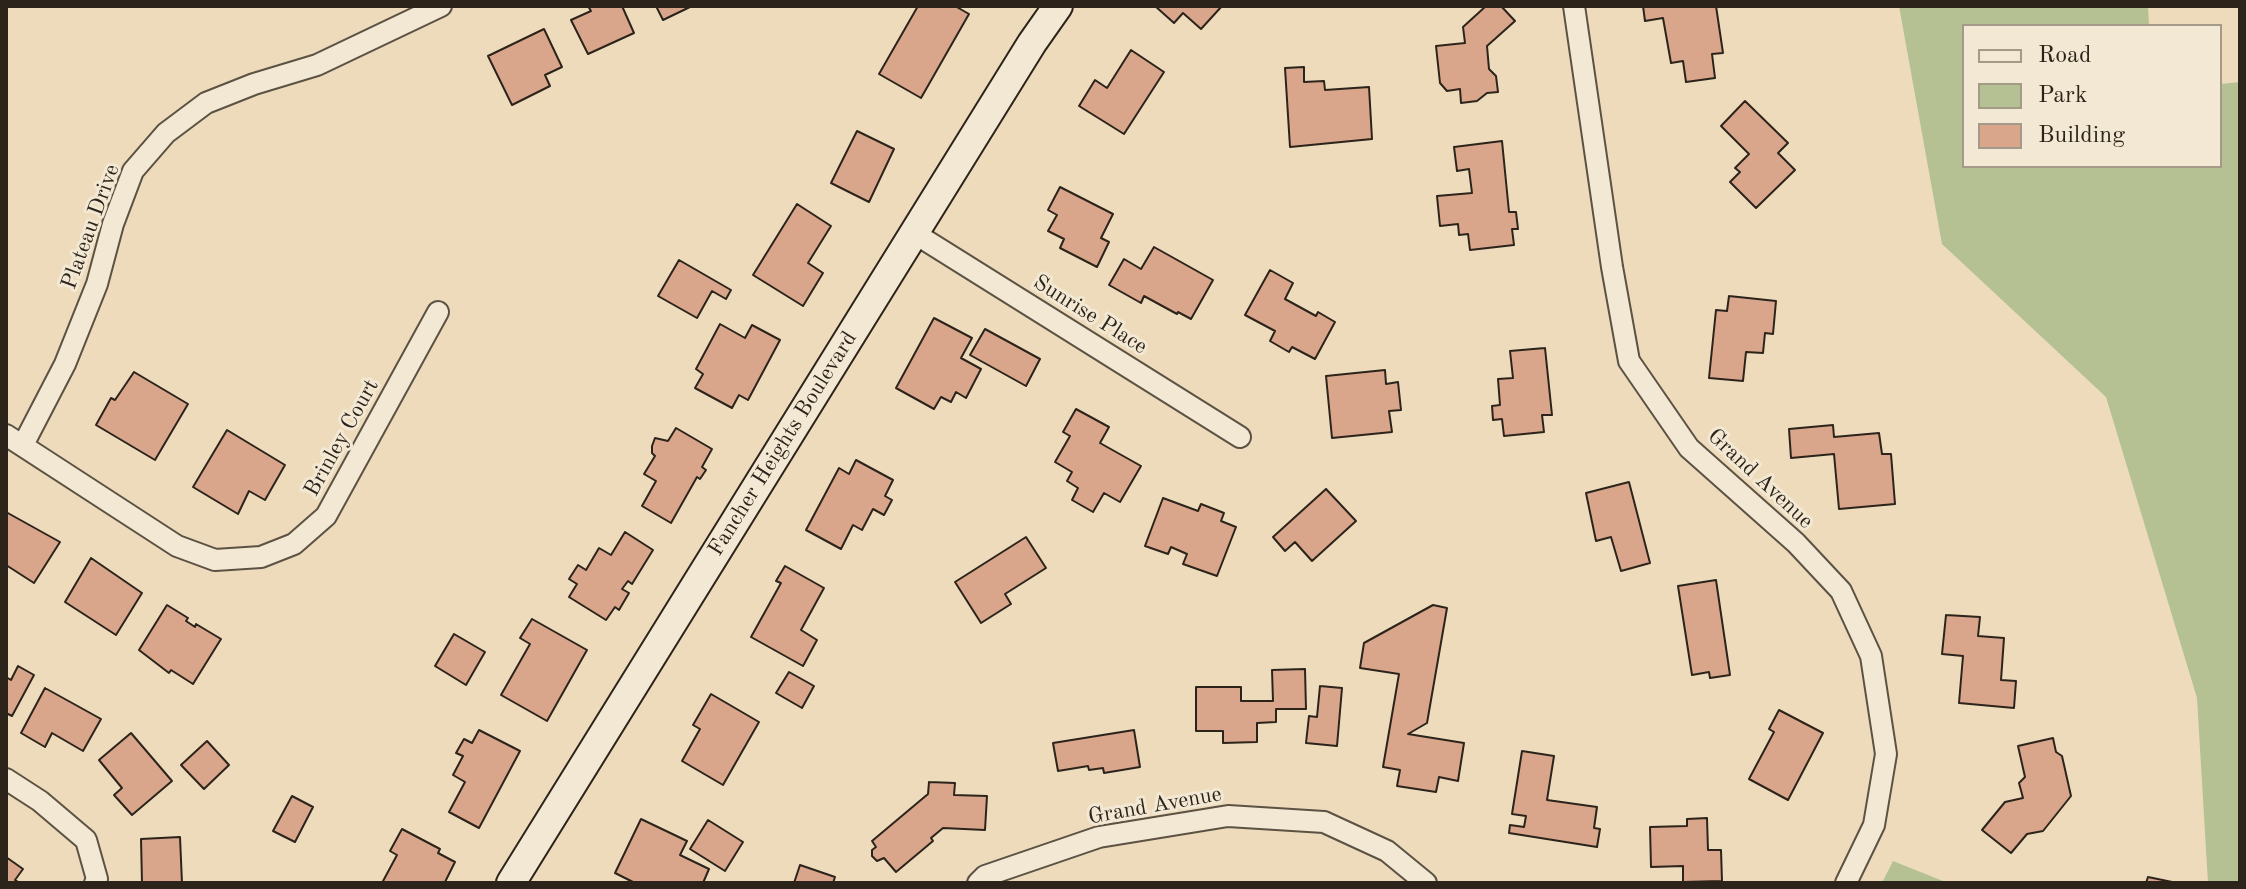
<!DOCTYPE html>
<style>
body{margin:0}
#map{position:relative;width:2246px;height:889px;overflow:hidden;background:#eddbbc;font-family:"Old Standard TT",serif}
canvas{display:block}
.frame{position:absolute;inset:0;border:8px solid #2c241b;pointer-events:none}
.legend{position:absolute;left:1962px;top:24px;width:260px;height:144px;box-sizing:border-box;background:#f3e8d3;border:2px solid #a39a89;margin:0;padding:10px 14px;list-style:none;font-size:24px;color:#2c241b}
.legend li{display:flex;align-items:center;gap:16px;height:40px}
.legend b{width:40px;border:2px solid #a39a89}
</style>
<div id="map">
<canvas width="2246" height="889"></canvas>
<div class="frame"></div>
<ul class="legend">
<li><b style="height:10px;background:#f3e8d3"></b>Road</li>
<li><b style="height:22px;background:#b5c193"></b>Park</li>
<li><b style="height:22px;background:#d9a68b"></b>Building</li>
</ul>
</div>
<script>
const ctx = document.querySelector('canvas').getContext('2d');
ctx.lineJoin = 'round';
function fill(path, color) { ctx.fillStyle = color; ctx.fill(path, 'evenodd'); }
const shape = rows => new Path2D(rows.map(r => 'M' + r).join(''));
function strokePath(path, color, width, dash) { ctx.strokeStyle = color; ctx.lineWidth = width; ctx.lineCap = dash ? 'butt' : 'round'; ctx.setLineDash(dash || []); ctx.stroke(path); }
function write(font, color, halo, rows, align = 'center') {
  ctx.font = font + ' "Old Standard TT",serif'; ctx.lineWidth = 6; ctx.setLineDash([]); ctx.textBaseline = 'middle'; ctx.strokeStyle = halo; ctx.fillStyle = color; for (const [text, x, y, turn = 0] of rows) {
    ctx.save(); ctx.translate(x, y); ctx.rotate((+turn || 0) * Math.PI / 180); ctx.textAlign = isNaN(turn) ? turn : align; if (halo) ctx.strokeText(text, 0, 0); ctx.fillText(text, 0, 0); ctx.restore();
  }
}
const green = shape([
 [1899,6,2148,6,2149,26,1964,26,1964,166,2220,166,2220,84,2240,82,2240,883,2208,883,2197,698,2106,397,1942,244],
 [1893,861,1948,883,1882,883]
]);
const building = shape([
 [588,6,622,6,634,33,588,54,571,20,591,11,588,6],
 [656,6,692,6,663,20,656,6],
 [918,6,955,6,969,14,921,98,879,74,918,6],
 [1155,6,1222,6,1201,29,1183,13,1174,23,1155,6],
 [1486,6,1501,6,1515,21,1487,46,1489,69,1496,76,1498,92,1487,93,1477,101,1461,103,1460,89,1447,91,1440,83,1436,46,1465,43,1463,27,1486,6],
 [1643,6,1716,6,1723,53,1712,54,1715,78,1686,82,1683,61,1671,63,1663,18,1645,21,1643,6],
 [544,29,562,67,545,75,550,86,512,105,488,56,544,29],
 [1131,50,1164,72,1124,134,1079,106,1095,80,1107,88,1131,50],
 [1304,67,1304,82,1324,81,1325,90,1369,87,1372,139,1290,147,1285,68,1304,67],
 [1745,101,1788,143,1778,153,1795,170,1756,208,1730,182,1740,172,1735,168,1749,154,1721,126,1745,101],
 [857,131,894,149,869,202,831,183,857,131],
 [1502,141,1509,212,1516,212,1518,229,1512,229,1514,245,1470,250,1468,234,1459,235,1458,224,1440,226,1437,196,1472,193,1469,169,1457,171,1454,147,1502,141],
 [1060,187,1113,214,1101,238,1109,242,1097,267,1060,248,1064,239,1048,231,1057,215,1048,210,1060,187],
 [797,204,831,226,808,263,823,273,803,306,753,275,797,204],
 [1154,247,1213,280,1191,319,1178,312,1177,314,1144,296,1141,303,1109,285,1124,259,1141,269,1154,247],
 [679,260,731,290,726,299,712,291,697,318,658,296,679,260],
 [1270,270,1293,283,1285,299,1316,316,1318,312,1335,322,1315,359,1292,347,1289,352,1270,341,1275,331,1245,315,1270,270],
 [1729,296,1776,301,1773,334,1765,333,1763,353,1746,352,1743,381,1709,378,1716,310,1727,311,1729,296],
 [934,318,972,338,961,358,981,369,966,398,956,392,951,402,941,397,934,409,896,388,934,318],
 [720,324,745,338,752,325,780,340,748,400,739,395,732,408,695,388,703,374,696,369,720,324],
 [985,329,1040,359,1026,386,970,355,985,329],
 [1545,348,1552,415,1542,415,1544,432,1504,436,1502,419,1493,420,1492,406,1500,405,1498,379,1513,378,1510,351,1545,348],
 [1385,370,1386,384,1398,382,1401,410,1389,411,1392,432,1332,438,1326,376,1385,370],
 [134,372,188,404,155,460,96,425,111,398,115,400,134,372],
 [1076,409,1109,427,1100,443,1141,466,1120,502,1104,493,1093,512,1072,500,1078,488,1067,481,1072,472,1055,462,1070,436,1063,432,1076,409],
 [1833,425,1834,437,1879,433,1882,454,1891,454,1895,504,1839,509,1834,454,1791,458,1789,429,1833,425],
 [676,428,712,449,702,467,706,470,700,479,697,477,671,523,642,506,656,481,644,474,655,456,652,453,652,446,655,438,668,441,676,428],
 [227,430,285,465,265,500,249,491,238,514,193,487,227,430],
 [856,460,893,480,885,496,892,500,884,515,873,509,862,530,853,525,841,549,806,530,839,468,849,474,856,460],
 [1629,482,1650,563,1621,571,1611,537,1596,541,1586,493,1629,482],
 [1326,489,1356,521,1312,561,1295,542,1285,551,1273,537,1326,489],
 [1163,498,1198,511,1201,504,1224,513,1221,521,1236,527,1217,576,1183,564,1187,554,1171,547,1168,554,1145,546,1163,498],
 [6,512,60,542,34,583,6,565,6,512],
 [625,532,653,550,632,584,628,581,622,589,629,593,619,610,615,607,606,620,569,597,577,584,569,579,578,565,586,570,599,548,611,555,625,532],
 [1026,537,1046,568,1005,594,1011,604,981,623,955,582,1026,537],
 [91,558,142,593,116,635,65,602,91,558],
 [785,566,824,588,801,630,817,640,803,666,751,637,781,583,776,581,785,566],
 [1716,580,1730,675,1710,678,1709,672,1692,675,1678,586,1716,580],
 [167,605,188,618,186,621,195,627,196,624,221,639,193,684,171,670,169,673,139,650,167,605],
 [1433,605,1447,608,1427,723,1408,734,1464,743,1458,781,1439,777,1436,792,1397,786,1400,770,1383,767,1399,674,1360,668,1364,643,1433,605],
 [1946,615,1980,617,1978,636,2004,638,2001,680,2016,681,2014,708,1959,703,1963,656,1942,654,1946,615],
 [532,619,587,650,547,721,501,695,530,644,520,638,532,619],
 [454,634,485,652,466,685,435,666,454,634],
 [18,666,34,675,12,716,6,713,6,677,11,680,18,666],
 [1305,669,1306,709,1276,709,1276,722,1257,723,1257,742,1223,743,1223,731,1196,731,1196,687,1241,687,1241,701,1273,701,1272,670,1305,669],
 [789,672,814,686,802,708,776,693,789,672],
 [1320,686,1342,688,1337,746,1306,743,1309,716,1317,717,1320,686],
 [45,688,101,719,83,751,52,733,45,747,21,733,45,688],
 [711,694,759,722,723,785,682,761,700,729,693,725,711,694],
 [1779,710,1823,733,1788,800,1749,779,1774,732,1769,729,1779,710],
 [479,730,520,751,479,828,449,812,465,782,453,775,463,756,456,753,464,739,472,743,479,730],
 [1134,730,1140,767,1104,773,1103,768,1089,770,1088,766,1058,771,1053,743,1134,730],
 [131,733,172,781,132,815,114,795,122,788,99,760,131,733],
 [2053,738,2056,752,2062,756,2071,796,2043,831,2027,834,2011,853,1982,830,2005,802,2023,798,2019,783,2025,777,2018,746,2053,738],
 [207,741,229,765,204,789,181,765,207,741],
 [1522,751,1554,756,1547,800,1597,807,1594,828,1600,829,1597,847,1509,833,1510,825,1524,827,1526,816,1512,814,1522,751],
 [929,782,955,783,954,795,987,796,985,830,943,828,931,838,933,841,896,872,884,858,877,861,872,856,872,850,876,847,872,841,928,794,929,782],
 [292,796,313,807,295,842,273,831,292,796],
 [1707,818,1708,850,1721,850,1722,881,1683,882,1683,866,1651,867,1650,827,1687,826,1687,819,1707,818],
 [641,819,687,841,680,855,709,869,703,883,635,883,615,873,641,819],
 [708,820,743,842,725,871,690,849,708,820],
 [402,829,440,849,438,853,455,862,445,882,382,883,397,855,390,851,402,829],
 [180,837,182,883,142,883,141,839,180,837],
 [6,857,23,869,15,880,20,883,6,883,6,857],
 [800,865,835,877,833,883,794,883,800,865],
 [2148,877,2177,883,2146,883,2148,877]
]);
const street = shape([
 [1574,6,1612,267,1629,361,1689,448,1796,543,1841,591,1871,656,1886,754,1874,825,1846,883],
 [914,233,1240,437],
 [6,435,177,546,215,560,261,557,294,544,326,516,438,312],
 [23,445,65,364,97,284,113,224,133,171,166,133,206,103,254,84,317,65,441,6],
 [6,779,40,801,86,840,97,879,95,883],
 [978,883,985,876,1099,837,1228,816,1324,822,1387,851,1426,883]
]);
const secondary = shape([
 [511,883,1032,43,1058,6]
]);
const streetNames = [
 ["Plateau Drive",91,227,-70],
 ["Sunrise Place",1090,315,32],
 ["Brinley Court",342,438,-61],
 ["Fancher Heights Boulevard",783,444,-58],
 ["Grand Avenue",1760,479,43],
 ["Grand Avenue",1155,806,-10]
];
fill(green, '#b5c193');
fill(building, '#d9a68b');
strokePath(building, '#2c241b', 2);
strokePath(street, '#5c5243', 24);
strokePath(secondary, '#2c241b', 32);
strokePath(street, '#f3e8d3', 20);
strokePath(secondary, '#f3e8d3', 28);
write('22px', '#2c241b', '#f3e8d3', streetNames);
</script>
